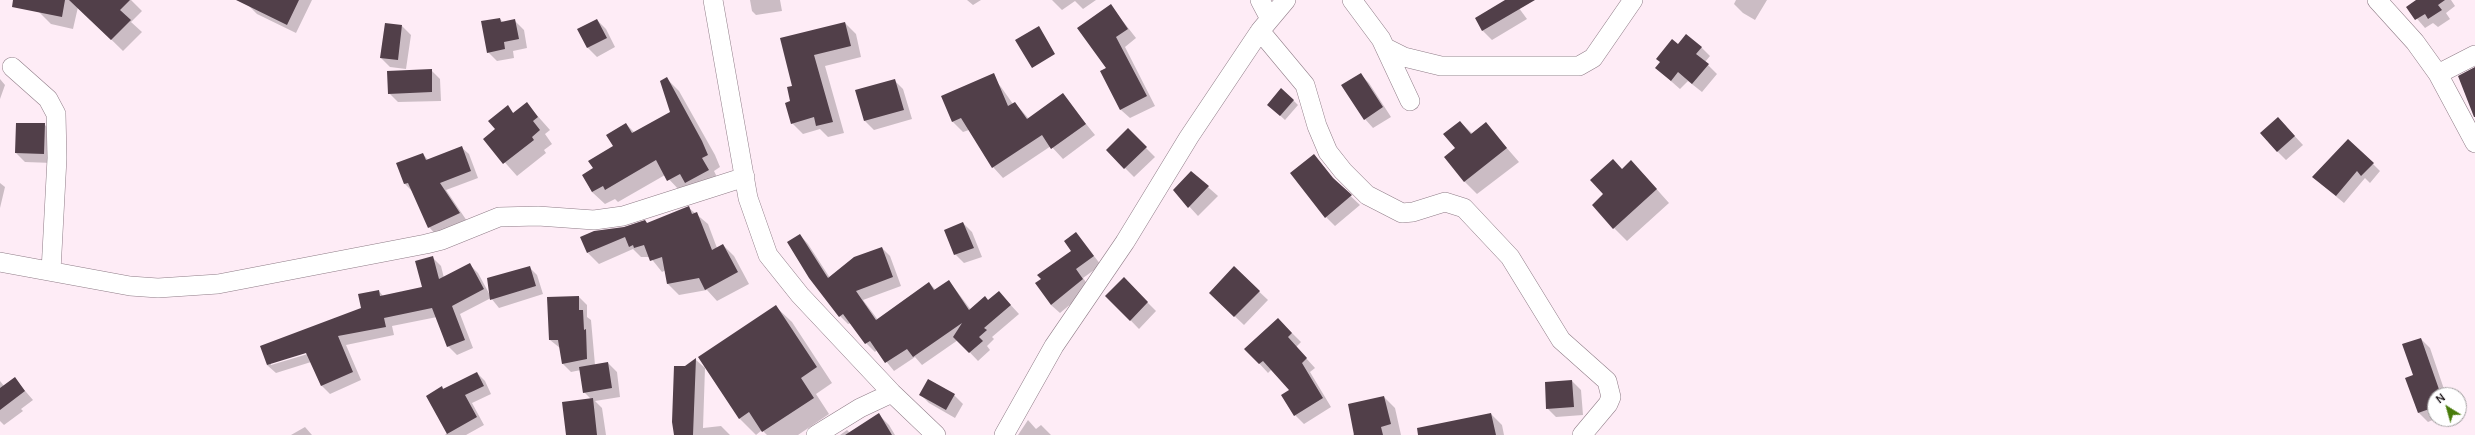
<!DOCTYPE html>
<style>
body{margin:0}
#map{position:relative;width:2475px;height:435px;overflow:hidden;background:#feecf6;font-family:Manrope,sans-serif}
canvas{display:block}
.north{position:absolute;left:2427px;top:387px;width:40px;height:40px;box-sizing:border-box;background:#fff;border:1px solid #a3a0a1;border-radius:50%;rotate:323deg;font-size:11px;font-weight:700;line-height:16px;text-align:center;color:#181115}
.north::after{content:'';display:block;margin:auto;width:14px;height:18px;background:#497c0b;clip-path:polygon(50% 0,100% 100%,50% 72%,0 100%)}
</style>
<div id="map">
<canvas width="2475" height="435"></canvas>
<div class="north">N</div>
</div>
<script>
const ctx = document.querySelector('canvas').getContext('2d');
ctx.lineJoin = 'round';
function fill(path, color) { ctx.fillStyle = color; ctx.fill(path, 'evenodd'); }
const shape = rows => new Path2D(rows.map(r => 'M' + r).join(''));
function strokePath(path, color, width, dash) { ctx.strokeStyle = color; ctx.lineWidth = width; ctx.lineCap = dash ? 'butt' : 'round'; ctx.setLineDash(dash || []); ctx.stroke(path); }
const shadow = shape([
 [42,0,131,0,142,11,131,22,142,32,123,51,78,7,73,29,51,24,39,12],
 [251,0,312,0,296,33,257,14,248,5],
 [750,0,780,0,782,11,756,15,752,11],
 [967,0,981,0,973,5],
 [1052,0,1096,0,1083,9,1075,1,1062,10],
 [1507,0,1513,0,1527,19,1492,40,1483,31,1476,18],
 [1736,0,1767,0,1755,20,1743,13,1734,4],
 [2417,0,2451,0,2455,6,2446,13,2450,19,2438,27,2433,23,2425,28,2407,7],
 [1111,6,1136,38,1125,47,1155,106,1130,118,1121,110,1101,71,1107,68],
 [500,19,504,23,515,21,524,30,527,48,513,51,514,58,497,61,488,52],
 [597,20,606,29,615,47,597,57,588,48,579,29],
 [845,23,856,34,861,57,825,66,844,133,828,137,820,129,803,134,792,123,793,87,781,39],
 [402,26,411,35,406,69,390,67,381,58],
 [1678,45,1701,47,1710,56,1705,62,1717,74,1702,92,1688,81,1680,89,1656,68],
 [431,70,440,79,441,101,398,102,389,93],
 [1360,74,1369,83,1391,117,1373,128,1365,119],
 [991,76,1001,87,1013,104,1015,103,1029,119,1062,94,1095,135,1063,159,1051,146,1003,178,993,167,969,130,963,132,953,122,943,97],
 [0,79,5,85,0,99],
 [667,79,679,91,715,155,720,167,714,171,720,183,681,192,665,175,618,202,615,199,605,204,592,192,583,175,594,169,614,147,626,124,635,133,671,113],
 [894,80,903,89,912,119,874,130,865,121,857,91],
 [1293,100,1298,105,1285,120,1273,109],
 [527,104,550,130,545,134,552,144,544,150,546,153,517,176,484,139,496,129,508,107,514,114],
 [2278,118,2303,145,2286,160,2277,151],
 [1460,122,1473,134,1486,124,1519,162,1477,194,1464,181,1456,148],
 [44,124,53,133,53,163,25,162,16,153],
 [1128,130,1155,157,1134,177,1107,150],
 [461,147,469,154,478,178,446,190,467,221,436,235,429,227,412,191,405,184,398,164,423,154,428,160],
 [1314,155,1340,186,1360,205,1335,226,1326,217],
 [2373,164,2380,171,2370,183,2365,178,2344,203,2321,184],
 [1622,170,1644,175,1669,203,1627,241,1614,228,1605,194],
 [1191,172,1218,196,1198,216,1174,190],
 [0,183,5,187,0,208],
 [689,208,708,224,717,248,723,245,734,256,749,284,717,301,707,290,679,295,668,284,666,270,662,272,650,257,641,257,633,249,599,264,588,253,648,224],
 [963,223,972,232,982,257,964,263,955,254],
 [1076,233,1101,265,1083,278,1090,288,1060,313,1051,305,1073,251],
 [800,235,808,244,830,278,882,248,890,256,901,286,863,300,878,320,929,283,936,290,949,281,971,310,989,301,1007,301,1019,314,992,337,994,339,987,346,990,350,978,361,958,340,922,365,915,357,894,371,877,350,875,352,866,343,851,323,848,324,840,316],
 [433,258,441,266,444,278,469,264,478,273,491,297,529,267,537,275,543,294,499,308,491,298,460,314,473,348,457,355,448,346,437,317,392,326,394,335,346,345,361,380,330,394,322,386,311,362,276,373,267,365,363,308,379,291,383,296,423,288],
 [311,351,311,353,271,365,271,363],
 [1234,268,1268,300,1244,325,1210,293],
 [1124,279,1156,311,1139,329,1107,296],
 [579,297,587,305,587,317,591,320,595,365,608,363,617,372,620,397,595,401,602,408,606,435,576,435,591,399,584,392,581,370,571,372,563,364,560,348,550,340],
 [776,307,792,322,832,383,816,394,829,414,798,435,767,435,762,430,756,435,740,419,699,358],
 [1287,328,1301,342,1296,347,1315,368,1310,372,1331,407,1304,424,1295,415,1291,390,1272,369,1268,373,1246,349],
 [2421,339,2430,348,2446,395,2435,395,2435,419,2428,422,2419,413,2414,376],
 [696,360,705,368,703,428,721,426,730,435,675,435,685,367],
 [477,373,485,381,491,394,472,403,484,425,466,435,445,435,448,432,442,388,443,389],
 [14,378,33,400,21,409,23,411,4,425,0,421,0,381,4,386],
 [929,380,954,395,963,404,955,418,929,403,920,394],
 [1572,381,1581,390,1583,415,1556,417,1547,408,1546,383],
 [1384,397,1395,408,1401,435,1353,435],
 [1491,414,1502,425,1504,435,1422,435],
 [879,415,889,425,895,435,869,435],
 [1028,420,1036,429,1041,425,1051,435,1018,435],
 [305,427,312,435,291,435],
 [847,430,850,433,857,435,840,435]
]);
const building = shape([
 [13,0,65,0,62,17,12,7],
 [69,0,130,0,120,10,131,20,111,40],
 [236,0,299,0,287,25],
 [1505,0,1535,0,1482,31,1475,18],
 [2416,0,2445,0,2438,5,2442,10,2428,19,2425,14,2415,20,2406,7],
 [1111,4,1128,29,1116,37,1147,96,1120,110,1100,71,1106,68,1077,28],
 [500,18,501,22,515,19,519,39,504,42,505,49,487,53,481,21],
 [597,19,607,38,587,48,577,29],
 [845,22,851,46,814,55,833,122,816,126,814,117,791,124,785,103,790,101,787,87,792,86,780,38],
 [385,23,402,25,398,60,380,58],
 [1039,26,1055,54,1032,68,1015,40],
 [1686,34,1702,47,1696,54,1709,64,1692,84,1678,72,1671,81,1655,68,1660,62,1656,59,1672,39,1678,44],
 [2475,67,2475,117,2474,117,2458,76],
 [432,69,432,92,388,94,387,71],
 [994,73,1008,106,1015,102,1027,119,1063,93,1086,124,1051,149,1042,135,992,168,961,118,952,122,941,96],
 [1361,73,1383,107,1364,120,1341,85],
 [667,77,702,141,708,155,702,158,709,170,685,183,680,174,667,181,656,160,605,190,603,186,592,192,582,175,593,168,588,161,613,146,606,135,626,123,632,133,670,112,660,81],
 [895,79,904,110,864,121,855,90],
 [1281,88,1294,100,1280,116,1267,105],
 [527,102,538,117,533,121,540,130,532,137,534,140,503,164,483,139,495,129,488,121,508,105,513,113],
 [2278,117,2295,136,2277,152,2260,133],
 [1460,121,1471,134,1486,122,1507,148,1464,182,1444,157,1455,148,1443,134],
 [16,123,45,123,44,154,15,153],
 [1128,128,1147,147,1124,169,1106,150],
 [2348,139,2374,163,2361,176,2357,171,2336,196,2312,177],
 [462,146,471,171,440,183,460,213,428,228,408,183,404,184,396,163,423,153,426,160],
 [1314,154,1333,178,1352,195,1325,218,1290,173],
 [1613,159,1622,169,1631,160,1657,189,1613,229,1592,205,1603,194,1590,180],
 [1191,171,1209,186,1188,208,1173,190],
 [689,206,692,214,697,212,712,250,723,244,738,272,705,290,699,278,667,284,662,257,650,261,644,245,634,248,633,245,629,247,625,237,587,253,580,237,594,231,624,227,645,220,647,223],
 [963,222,974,248,954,255,944,230],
 [1076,232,1094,256,1076,269,1083,279,1051,305,1035,283,1041,279,1037,275,1071,251,1064,241],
 [800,234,828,278,854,257,882,247,893,277,856,291,876,320,929,282,934,290,949,280,969,310,985,296,988,300,999,291,1011,305,984,328,987,330,979,337,983,341,969,353,953,337,962,323,913,357,907,349,885,363,870,341,865,344,843,314,839,317,809,278,787,242],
 [433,256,439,279,470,263,484,289,452,306,465,340,447,347,432,308,384,318,386,327,338,336,353,372,321,386,306,353,267,365,260,346,361,308,358,294,379,290,380,296,422,287,415,261],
 [530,266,536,286,490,300,487,278],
 [1234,266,1260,291,1234,317,1209,293],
 [1124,277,1148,302,1130,321,1105,296],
 [579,296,579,310,583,310,584,330,586,329,587,359,562,364,558,340,549,340,547,297],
 [776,305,817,367,801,378,814,398,762,432,749,412,739,419,698,357],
 [1278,318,1292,333,1288,337,1307,358,1302,363,1323,398,1294,416,1281,395,1289,390,1263,361,1259,364,1244,349],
 [2421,338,2441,395,2435,395,2435,407,2418,413,2405,378,2413,375,2402,344],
 [696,358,693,435,674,435,672,422,674,366,685,366],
 [608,362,612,388,583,393,579,367],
 [477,372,484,386,465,395,477,417,447,434,426,396,442,386,443,389],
 [15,377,25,391,0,410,0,388],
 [928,379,955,394,946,410,919,395],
 [1572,380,1574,407,1546,409,1545,382],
 [1384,396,1391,424,1381,427,1383,435,1354,435,1348,404],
 [593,398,597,435,566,435,562,402],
 [879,413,892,435,845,435],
 [1491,413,1496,435,1418,435,1417,428]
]);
const minor = shape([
 [713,0,748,198,768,255,800,295,892,393,936,435],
 [1260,0,1269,17],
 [1352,0,1381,39,1410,101],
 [2377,0,2415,42,2438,74,2475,143],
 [1260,31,1305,85,1317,126,1328,152,1343,171,1367,195,1402,213,1413,212,1445,202,1464,208,1510,257,1561,340,1607,381,1611,397,1608,404,1582,435],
 [1386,48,1404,57,1441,66,1579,66,1593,58,1633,0],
 [12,67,48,99,56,114,57,158,51,271],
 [2438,74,2475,55],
 [0,262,130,286,158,288,218,284,426,244,442,240,499,217,538,216,594,220,623,216,745,177],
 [816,435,860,408,892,393],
 [1004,435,1054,346,1125,242,1189,137,1260,31,1286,0]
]);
fill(shadow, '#0003');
fill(building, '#513f49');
strokePath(minor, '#8f7c87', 20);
strokePath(minor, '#fff', 19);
</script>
